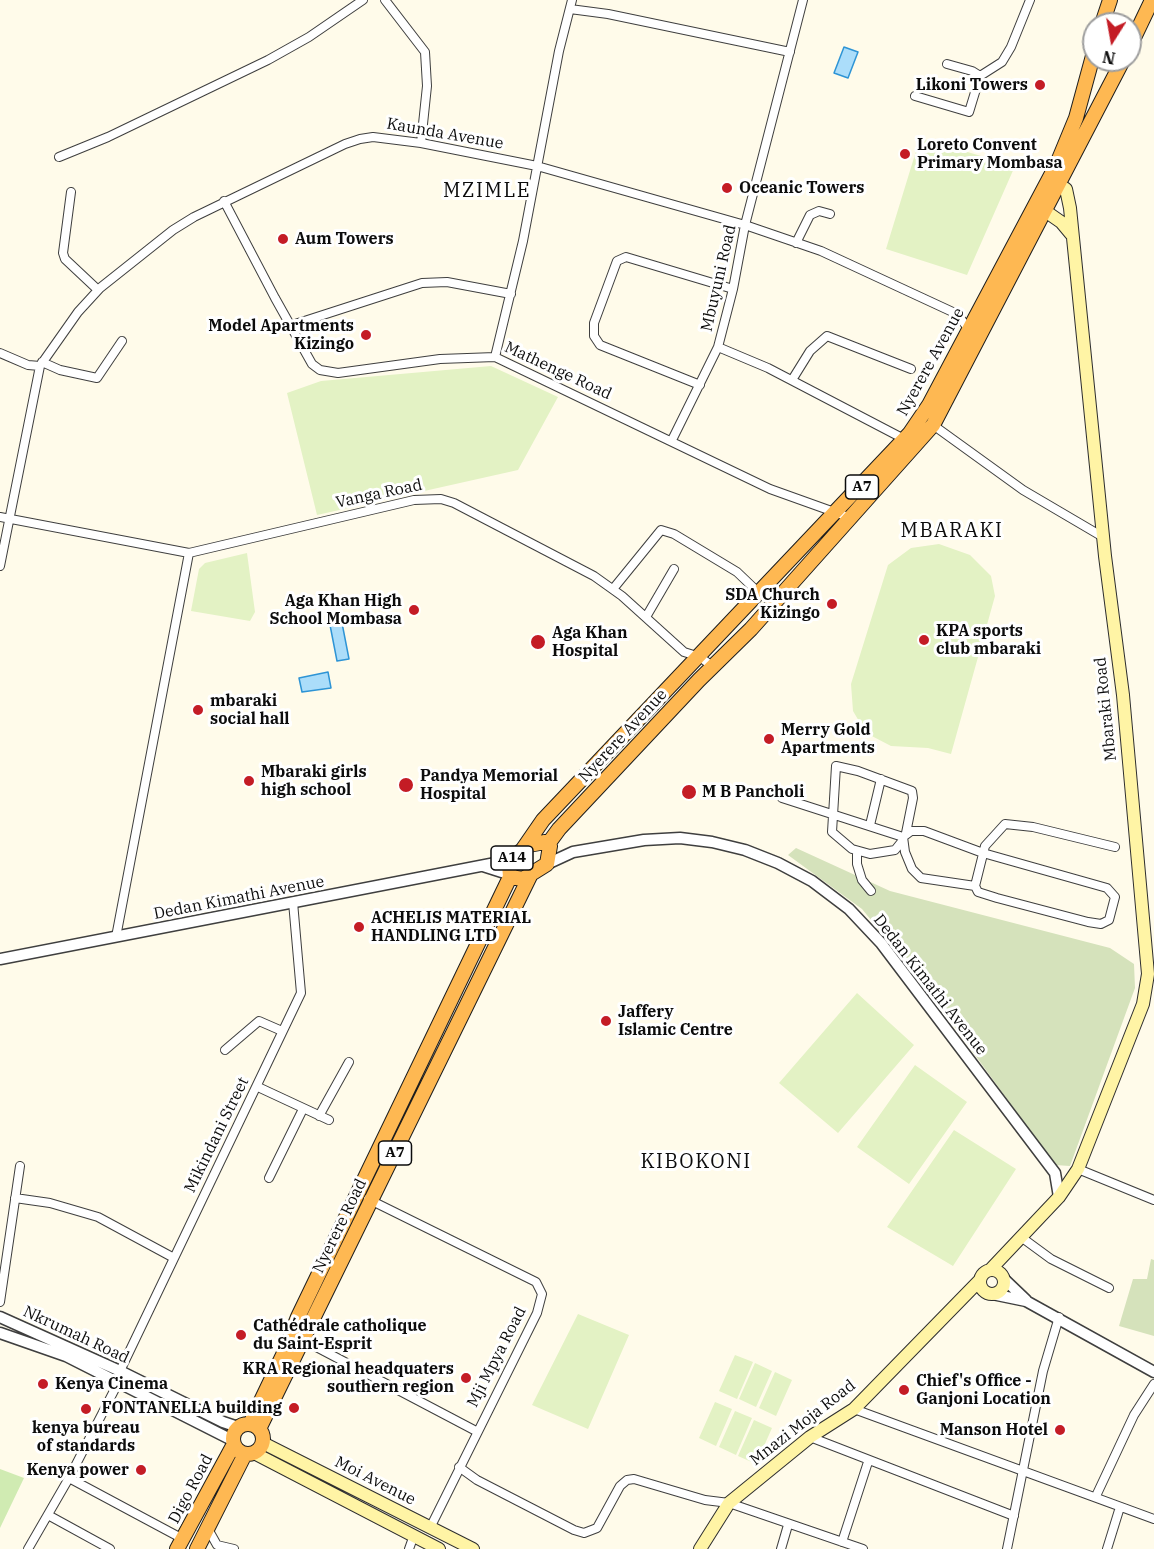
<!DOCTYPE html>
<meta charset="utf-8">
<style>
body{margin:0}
#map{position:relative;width:1154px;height:1549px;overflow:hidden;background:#fffbea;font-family:"IBM Plex Serif",serif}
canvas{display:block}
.north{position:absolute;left:1082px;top:12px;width:60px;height:60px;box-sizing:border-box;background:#fff;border:2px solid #9e9e9e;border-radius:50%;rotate:191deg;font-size:16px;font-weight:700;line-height:24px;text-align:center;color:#0c0c0c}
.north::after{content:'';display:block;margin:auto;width:21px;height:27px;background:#c41c25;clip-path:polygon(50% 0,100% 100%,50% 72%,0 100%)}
</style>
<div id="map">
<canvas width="1154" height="1549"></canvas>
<div class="north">N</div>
</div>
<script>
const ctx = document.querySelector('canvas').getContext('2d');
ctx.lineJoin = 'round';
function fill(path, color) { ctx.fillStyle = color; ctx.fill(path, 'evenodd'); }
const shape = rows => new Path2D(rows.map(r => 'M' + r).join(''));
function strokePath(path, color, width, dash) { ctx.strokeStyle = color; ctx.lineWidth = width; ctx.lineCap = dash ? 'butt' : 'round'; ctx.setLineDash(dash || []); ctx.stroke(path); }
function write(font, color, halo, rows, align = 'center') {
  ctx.font = font + ' "IBM Plex Serif",serif'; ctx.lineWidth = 6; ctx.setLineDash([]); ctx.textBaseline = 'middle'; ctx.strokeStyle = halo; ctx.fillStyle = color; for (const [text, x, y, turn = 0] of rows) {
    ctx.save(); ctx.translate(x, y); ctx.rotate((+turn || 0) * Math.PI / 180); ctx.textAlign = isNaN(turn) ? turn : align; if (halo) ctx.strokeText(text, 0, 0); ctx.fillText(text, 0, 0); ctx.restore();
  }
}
const green = shape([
 [0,1469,24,1478,0,1528]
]);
const cemetery = shape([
 [796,848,890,891,1110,948,1134,964,1135,988,1070,1166,1055,1165,922,982,862,909,788,855],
 [1151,1259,1154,1260,1154,1336,1119,1326,1133,1279,1147,1279]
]);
const pitch = shape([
 [920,138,1015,166,967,275,886,249],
 [491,366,558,397,518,470,317,515,287,393,321,381],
 [939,544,970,555,991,576,995,596,951,754,928,748,891,746,866,733,853,711,851,684,888,565,911,548],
 [247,553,255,612,250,621,191,611,199,569,205,563],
 [857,993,914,1045,838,1133,779,1083],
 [915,1065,967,1102,909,1184,857,1147],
 [954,1130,1016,1169,953,1266,887,1227],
 [578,1314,629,1335,588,1429,532,1405],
 [735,1355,753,1362,737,1399,719,1391],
 [755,1363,772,1371,756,1407,739,1399],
 [775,1372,792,1380,776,1416,759,1408],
 [715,1402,732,1409,716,1446,699,1438],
 [735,1411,752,1418,736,1455,719,1447],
 [754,1420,772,1428,756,1464,738,1456]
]);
const water = shape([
 [844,47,858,52,848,78,834,73,844,47],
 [342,623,349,659,337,661,330,625,342,623],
 [328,672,331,688,302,692,299,678,328,672]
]);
const minor = shape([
 [385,0,425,52,427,86,421,143],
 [803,0,745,225,733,289,718,347,768,368,906,440],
 [570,9,608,14,790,52],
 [947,64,972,71,980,76],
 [915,96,969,112,980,76,1002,62,1011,47,1030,0],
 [59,157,108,137,268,60,309,37,363,0],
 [71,192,63,253,65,259,98,290],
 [224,201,275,298,312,364,320,370,338,373,440,359,495,357,770,489,851,518],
 [796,243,810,215,819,211,830,214],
 [292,325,422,283,447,282,511,294],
 [0,353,28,365,40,366],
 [495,357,523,241,559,51,572,0],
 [42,362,60,370,97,378,122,341],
 [792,380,810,351,827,336,911,369],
 [700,385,600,345,594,336,594,323,617,261,626,257,733,289],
 [933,425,1023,490,1103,537],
 [672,440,718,347],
 [0,517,189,553,414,500,441,499,454,503,594,576,622,596,684,652,700,657,712,666],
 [0,566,40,366,78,312,100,288,173,230,194,217,345,144,360,139,373,137,421,143,537,166,745,225,821,251,957,314,971,332],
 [613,589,661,530,674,534,737,572,760,594],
 [646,617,674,569],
 [782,798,903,837],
 [870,825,881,779],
 [911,831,924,831,983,853,1107,888,1115,897,1109,920,1101,924,1088,922,997,898,978,892,975,886,921,878,912,869,905,852,903,837,911,831],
 [903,840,895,850,870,854,852,849,832,832,836,766,858,771,912,791,913,798,906,833],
 [857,851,857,864,862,880,871,891],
 [975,886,985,846,1005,824,1033,827,1115,847],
 [116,937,189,553],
 [225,1050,259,1021,282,1031],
 [258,1087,329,1120],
 [319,1116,349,1062],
 [1078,1169,1154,1200],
 [269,1178,303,1109],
 [15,1198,50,1203,98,1217,174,1258],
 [368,1199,536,1282,542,1294,537,1313,430,1528],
 [1021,1237,1051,1259,1109,1288],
 [0,1302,20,1166],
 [303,1340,476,1431],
 [120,1371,301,993,293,902],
 [854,1409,1154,1519],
 [810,1437,1014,1516],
 [459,1467,477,1480,574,1530,584,1533,597,1528,620,1486,627,1480,634,1479,705,1500,729,1503,863,1549],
 [69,1478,183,1539],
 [1096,1496,1134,1415,1154,1384],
 [48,1515,110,1549],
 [208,1529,217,1545,234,1549],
 [842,1542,868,1462],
 [28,1549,69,1478,119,1381],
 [409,1549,414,1535],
 [781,1549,788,1525],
 [1007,1549,1043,1371,1059,1317],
 [1107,1549,1120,1507]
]);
const tertiary = shape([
 [547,864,573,852,644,840,680,838,712,842,745,850,778,863,812,881,849,909,881,943,1055,1173,1059,1197],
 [483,866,508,874],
 [0,959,511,860],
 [1004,1279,1026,1300],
 [992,1294,1026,1301,1154,1372],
 [0,1317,120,1371,223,1422,238,1427],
 [0,1333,66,1356,232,1440]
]);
const secondary = shape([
 [1038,206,1061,222,1071,234],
 '980 1282a12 12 0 1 1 24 0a12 12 0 1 1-24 0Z',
 [990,1270,1059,1197,1078,1169,1143,1004,1148,974,1123,695,1105,556,1070,208,1066,189,1050,179],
 [263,1443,473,1549],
 [254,1453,439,1549],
 [700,1549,729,1503,810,1437,854,1409,980,1280]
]);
const trunk = shape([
 [1102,24,1110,0],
 [1130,46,1152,0],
 [545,842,550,846,547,864,523,879,510,877,509,864,513,857,529,845,545,842],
 [548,844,559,829,699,680,751,629,933,425,1123,60],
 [523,849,543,820,910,433,929,405,1057,164,1076,118,1094,52],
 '233 1439a15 15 0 1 1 30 0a15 15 0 1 1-30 0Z',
 [250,1424,284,1353,298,1317,510,877],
 [259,1429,530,876],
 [177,1549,234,1444],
 [197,1549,245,1454]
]);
const markers = [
 [1040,85,6,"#c41c25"],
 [905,154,6,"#c41c25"],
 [727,188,6,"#c41c25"],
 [283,239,6,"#c41c25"],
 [366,335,6,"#c41c25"],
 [832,604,6,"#c41c25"],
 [414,610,6,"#c41c25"],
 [924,640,6,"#c41c25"],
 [538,642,8,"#c41c25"],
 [198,710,6,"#c41c25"],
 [769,739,6,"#c41c25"],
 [249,781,6,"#c41c25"],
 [406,785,8,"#c41c25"],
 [689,792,8,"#c41c25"],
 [359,927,6,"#c41c25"],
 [606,1021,6,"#c41c25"],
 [241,1335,6,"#c41c25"],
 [466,1378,6,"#c41c25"],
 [43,1384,6,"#c41c25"],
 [904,1390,6,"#c41c25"],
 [294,1408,6,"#c41c25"],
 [86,1409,6,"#c41c25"],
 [1060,1430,6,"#c41c25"],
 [141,1470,6,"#c41c25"]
];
const shields = [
 [862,487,33],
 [512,858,42],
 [395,1153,33]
];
const shieldNames = [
 ["A7",862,487],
 ["A14",512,858],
 ["A7",395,1153]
];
const poiNames = [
 ["Likoni Towers",1028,85,"right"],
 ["Loreto Convent",917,145],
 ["Primary Mombasa",917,163],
 ["Oceanic Towers",739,188],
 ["Aum Towers",295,239],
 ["Model Apartments",354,326,"right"],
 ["Kizingo",354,344,"right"],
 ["SDA Church",820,595,"right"],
 ["Kizingo",820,613,"right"],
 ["Aga Khan High",402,601,"right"],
 ["School Mombasa",402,619,"right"],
 ["KPA sports",936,631],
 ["club mbaraki",936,649],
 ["Aga Khan",552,633],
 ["Hospital",552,651],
 ["mbaraki",210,701],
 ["social hall",210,719],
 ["Merry Gold",781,730],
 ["Apartments",781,748],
 ["Mbaraki girls",261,772],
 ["high school",261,790],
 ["Pandya Memorial",420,776],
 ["Hospital",420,794],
 ["M B Pancholi",702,792],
 ["ACHELIS MATERIAL",371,918],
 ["HANDLING LTD",371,936],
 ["Jaffery",618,1012],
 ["Islamic Centre",618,1030],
 ["Cathédrale catholique",253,1326],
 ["du Saint-Esprit",253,1344],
 ["KRA Regional headquaters",454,1369,"right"],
 ["southern region",454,1387,"right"],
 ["Chief's Office -",916,1381],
 ["Ganjoni Location",916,1399],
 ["Kenya Cinema",55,1384],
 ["FONTANELLA building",282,1408,"right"],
 ["kenya bureau",86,1428,"center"],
 ["of standards",86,1446,"center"],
 ["Manson Hotel",1048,1430,"right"],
 ["Kenya power",129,1470,"right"]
];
const streetNames = [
 ["Kaunda Avenue",445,134,10],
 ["Mbuyuni Road",719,278,-77],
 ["Nyerere Avenue",931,362,-61],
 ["Mathenge Road",558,371,25],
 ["Vanga Road",379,494,-12],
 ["Mbaraki Road",1106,709,-96],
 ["Nyerere Avenue",623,736,-47],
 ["Dedan Kimathi Avenue",239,898,-11],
 ["Dedan Kimathi Avenue",930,985,52],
 ["Mikindani Street",217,1135,-64],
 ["Nyerere Road",340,1226,-64],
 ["Nkrumah Road",76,1335,25],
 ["Mji Mpya Road",497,1357,-63],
 ["Mnazi Moja Road",803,1423,-38],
 ["Moi Avenue",375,1481,27],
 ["Digo Road",191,1489,-62]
];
const quarterNames = [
 ["MZIMLE",487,191],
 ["MBARAKI",952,531],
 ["KIBOKONI",696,1162]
];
fill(green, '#d0ebb2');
fill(cemetery, '#d5e2bb');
fill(pitch, '#e3f2c4');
fill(water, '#abddfa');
strokePath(water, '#2e94d5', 1.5);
strokePath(minor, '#3f3f3f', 10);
strokePath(tertiary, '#3f3f3f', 13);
strokePath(secondary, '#2e2e2e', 14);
strokePath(trunk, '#1d1d1d', 16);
strokePath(minor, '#fff', 8);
strokePath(tertiary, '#fff', 10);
strokePath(secondary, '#fff4a5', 12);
strokePath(trunk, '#feb852', 14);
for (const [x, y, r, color] of markers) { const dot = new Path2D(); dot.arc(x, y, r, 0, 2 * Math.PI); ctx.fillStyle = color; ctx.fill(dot); strokePath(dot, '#fff', 2); }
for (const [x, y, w] of shields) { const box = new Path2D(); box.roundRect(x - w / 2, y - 12, w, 24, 4.5); ctx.fillStyle = '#fff'; ctx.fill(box); strokePath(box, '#0c0c0c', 1.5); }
write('bold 15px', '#0c0c0c', null, shieldNames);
write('bold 16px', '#0c0c0c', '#fff', poiNames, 'left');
write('16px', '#0c0c0c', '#fff', streetNames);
ctx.letterSpacing = '1.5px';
write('20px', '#0c0c0c', '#fff', quarterNames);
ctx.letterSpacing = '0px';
</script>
